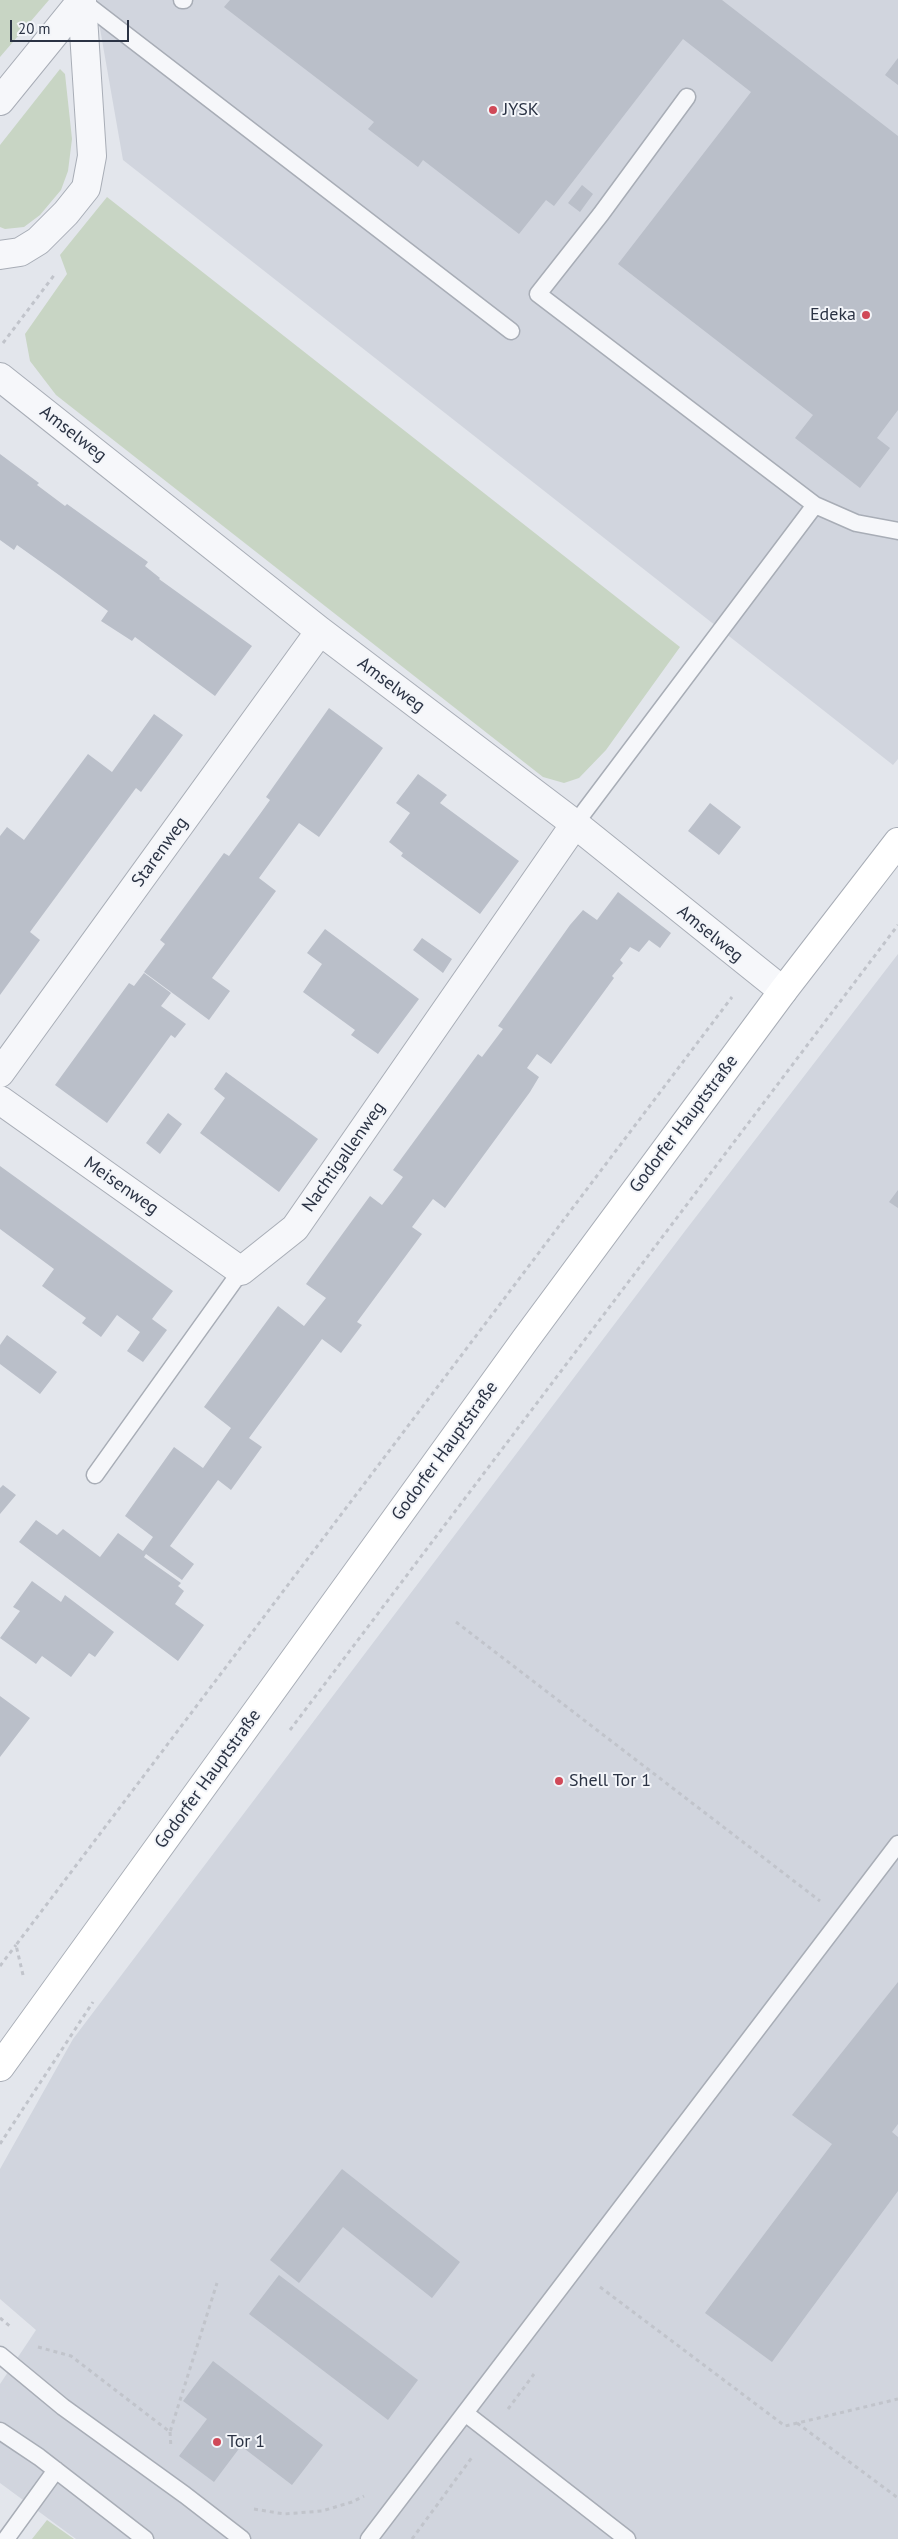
<!DOCTYPE html>
<meta charset="utf-8">
<style>
body{margin:0}
#map{position:relative;width:898px;height:2539px;overflow:hidden;background:#e3e6ec;font-family:"PT Sans",sans-serif}
canvas{display:block}
.scale{position:absolute;left:10px;top:20px;width:119px;height:22px;box-sizing:border-box;border:2px solid #2b3344;border-top:0;padding-left:6px;font-size:15px;line-height:18px;white-space:nowrap;color:#2b3344;-webkit-text-stroke:4px #f3f5f9;paint-order:stroke}
</style>
<div id="map">
<canvas width="898" height="2539"></canvas>
<div class="scale">20 m</div>
</div>
<script>
const ctx = document.querySelector('canvas').getContext('2d');
ctx.lineJoin = 'round';
function fill(path, color) { ctx.fillStyle = color; ctx.fill(path, 'evenodd'); }
const shape = rows => new Path2D(rows.map(r => 'M' + r).join(''));
function strokePath(path, color, width, dash) { ctx.strokeStyle = color; ctx.lineWidth = width; ctx.lineCap = dash ? 'butt' : 'round'; ctx.setLineDash(dash || []); ctx.stroke(path); }
function write(font, color, halo, rows, align = 'center') {
  ctx.font = font + ' "PT Sans",sans-serif'; ctx.lineWidth = 4; ctx.setLineDash([]); ctx.textBaseline = 'middle'; ctx.strokeStyle = halo; ctx.fillStyle = color; for (const [text, x, y, turn = 0] of rows) {
    ctx.save(); ctx.translate(x, y); ctx.rotate((+turn || 0) * Math.PI / 180); ctx.textAlign = isNaN(turn) ? turn : align; if (halo) ctx.strokeText(text, 0, 0); ctx.fillText(text, 0, 0); ctx.restore();
  }
}
const built = shape([
 [95,0,898,0,898,759,893,765,123,160],
 [898,954,898,2539,76,2539,0,2483,0,2384,36,2330,0,2299,0,2169,73,2039,685,1231]
]);
const green = shape([
 [0,0,49,0,0,57],
 [60,69,65,74,72,139,68,171,61,190,40,215,24,227,5,229,0,227,0,145],
 [107,197,680,647,606,750,579,778,564,783,543,777,56,395,30,361,25,334,67,274,60,255],
 [47,2520,74,2539,32,2539]
]);
const building = shape([
 [230,0,722,0,898,136,898,410,877,438,890,448,860,488,795,438,813,415,618,264,751,92,683,39,554,206,546,200,519,234,423,160,418,167,368,129,374,122,224,7],
 [898,58,898,85,885,75],
 [582,185,593,194,580,212,568,203],
 [0,454,39,483,37,485,65,506,67,504,148,562,145,566,160,578,159,579,252,646,215,696,135,637,132,641,101,621,108,611,59,575,17,545,14,550,0,540],
 [329,708,383,748,319,837,299,823,259,878,276,891,212,978,230,991,209,1020,144,972,165,944,160,940,224,853,229,856,260,814,270,800,266,797],
 [154,714,183,735,141,792,136,788,30,932,40,940,0,995,0,836,7,827,24,840,88,754,112,772],
 [418,774,447,795,440,803,519,861,480,914,401,856,403,853,389,842,410,813,396,803],
 [710,803,741,827,719,855,688,831],
 [618,892,671,933,660,948,649,940,639,952,630,947,620,960,623,963,612,976,614,978,551,1064,537,1054,527,1068,539,1077,530,1092,445,1208,433,1199,412,1227,422,1234,357,1322,362,1325,341,1353,322,1339,249,1438,262,1447,231,1490,218,1480,170,1546,194,1564,182,1580,146,1554,144,1557,181,1583,178,1586,184,1591,175,1604,204,1625,178,1661,19,1542,36,1520,57,1535,63,1529,100,1557,118,1533,143,1551,153,1537,125,1516,174,1447,203,1468,231,1428,204,1407,278,1306,304,1326,326,1298,306,1284,370,1196,382,1205,392,1192,403,1177,393,1170,478,1054,482,1057,503,1029,498,1026,570,925,583,910,597,920],
 [325,929,419,999,378,1054,351,1035,355,1030,303,992,322,964,307,953],
 [422,938,452,959,443,973,413,950],
 [144,973,171,993,161,1006,186,1024,175,1038,171,1035,107,1123,55,1085,129,983,134,986],
 [226,1072,318,1139,279,1192,200,1133,225,1098,214,1089],
 [168,1113,182,1124,160,1154,146,1143],
 [0,1166,173,1291,152,1319,167,1330,143,1362,127,1351,140,1332,117,1315,101,1337,82,1323,86,1318,42,1286,54,1269,0,1229],
 [898,1190,898,1208,889,1202],
 [7,1335,57,1372,40,1394,0,1364,0,1345],
 [3,1485,16,1495,0,1514,0,1488],
 [32,1581,61,1602,65,1595,114,1632,95,1657,89,1653,71,1677,42,1656,36,1664,0,1638,20,1611,13,1607],
 [0,1696,30,1718,0,1757],
 [898,1982,898,2124,892,2132,898,2137,898,2191,772,2362,705,2313,832,2144,792,2115],
 [342,2169,460,2262,432,2298,343,2227,299,2283,270,2260],
 [279,2275,418,2380,388,2420,249,2314],
 [213,2361,323,2445,292,2485,241,2446,214,2482,179,2456,207,2419,183,2401]
]);
const path = shape([
 [3,343,55,274],
 [456,1622,820,1901],
 [290,1730,898,925],
 [0,1966,16,1945],
 [23,1975,16,1945,732,997],
 [0,2144,93,2002],
 [600,2287,785,2426,898,2399],
 [0,2318,11,2327],
 [38,2347,71,2356,170,2432,217,2283],
 [508,2409,534,2374],
 [797,2423,898,2498],
 [170,2432,171,2448],
 [254,2509,284,2514,322,2511,352,2502,364,2496],
 [412,2539,473,2456]
]);
const service = shape([
 [182,0,184,0],
 [82,1,511,331],
 [687,97,601,214,538,294,815,505,856,523,898,531],
 [575,824,815,505],
 [95,1475,241,1271],
 [0,2355,63,2407,185,2495,242,2539],
 [465,2413,627,2539],
 [0,2431,39,2457,145,2539],
 [6,2539,56,2470],
 [369,2539,898,1844]
]);
const minor = shape([
 [0,101,82,0],
 [0,255,20,252,38,241,66,213,86,188,92,156,82,1],
 [0,377,320,631,575,824,783,991],
 [0,1073,320,631],
 [0,1100,241,1271,295,1228,575,824]
]);
const secondary = shape([
 [0,2067,525,1340,783,991,898,842]
]);
const markers = [
 [493,110,5,"#d04958"],
 [866,315,5,"#d04958"],
 [559,1781,5,"#d04958"],
 [217,2442,5,"#d04958"]
];
const poiNames = [
 ["JYSK",503,110],
 ["Edeka",856,315,"right"],
 ["Shell Tor 1",569,1781],
 ["Tor 1",227,2442]
];
const streetNames = [
 ["Amselweg",73,434,38],
 ["Amselweg",391,685,37],
 ["Starenweg",160,852,-54],
 ["Amselweg",710,934,39],
 ["Godorfer Hauptstraße",684,1124,-53],
 ["Nachtigallenweg",344,1157,-55],
 ["Meisenweg",121,1186,35],
 ["Godorfer Hauptstraße",445,1451,-54],
 ["Godorfer Hauptstraße",208,1779,-54]
];
fill(built, '#d1d5de');
fill(green, '#c8d5c4');
fill(building, '#babfc9');
strokePath(service, '#a8adb6', 19);
strokePath(minor, '#a8adb6', 30);
strokePath(secondary, '#a8adb6', 30);
strokePath(path, '#c1c4cb', 3, [4, 4]);
strokePath(service, '#f6f7fa', 16);
strokePath(minor, '#f6f7fa', 28);
strokePath(secondary, '#fff', 28);
for (const [x, y, r, color] of markers) { const dot = new Path2D(); dot.arc(x, y, r, 0, 2 * Math.PI); ctx.fillStyle = color; ctx.fill(dot); strokePath(dot, '#f3f5f9', 2); }
write('18px', '#2b3344', '#f3f5f9', poiNames, 'left');
write('18px', '#2b3344', '#f3f5f9', streetNames);
</script>
